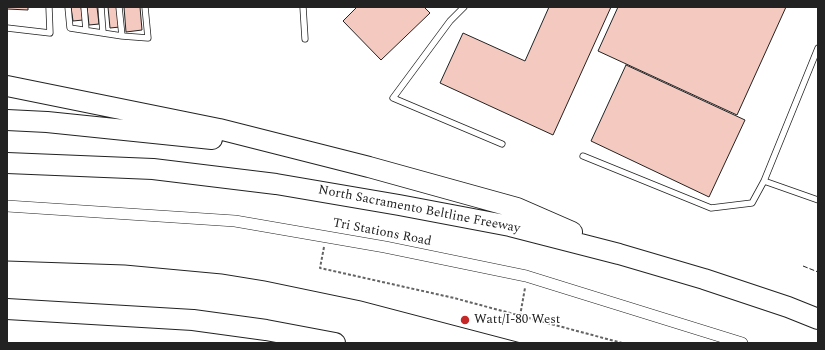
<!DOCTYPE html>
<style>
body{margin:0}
#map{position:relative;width:825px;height:350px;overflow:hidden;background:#fff;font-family:Spectral,serif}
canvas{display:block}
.frame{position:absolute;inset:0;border:8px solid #222;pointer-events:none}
</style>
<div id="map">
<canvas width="825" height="350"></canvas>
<div class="frame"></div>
</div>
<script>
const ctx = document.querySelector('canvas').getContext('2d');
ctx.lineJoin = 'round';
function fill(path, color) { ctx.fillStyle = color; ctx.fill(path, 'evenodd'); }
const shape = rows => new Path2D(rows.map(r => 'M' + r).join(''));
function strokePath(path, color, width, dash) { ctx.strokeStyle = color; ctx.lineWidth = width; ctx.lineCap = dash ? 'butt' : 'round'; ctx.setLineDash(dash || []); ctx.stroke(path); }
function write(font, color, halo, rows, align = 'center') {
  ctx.font = font + ' Spectral,serif'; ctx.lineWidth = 3; ctx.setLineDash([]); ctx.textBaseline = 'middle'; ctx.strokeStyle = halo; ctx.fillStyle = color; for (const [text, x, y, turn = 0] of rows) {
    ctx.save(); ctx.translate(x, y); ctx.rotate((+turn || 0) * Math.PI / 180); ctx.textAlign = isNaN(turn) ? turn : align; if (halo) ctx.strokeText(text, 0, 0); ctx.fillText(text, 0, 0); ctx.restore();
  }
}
const building = shape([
 [7,7,28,7,28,10,7,9,7,7],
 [71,7,81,7,83,20,73,21,71,7],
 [87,7,97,7,99,24,89,25,87,7],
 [108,7,118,7,120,27,110,28,108,7],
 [124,7,140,7,142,30,126,32,124,7],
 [357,7,424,7,430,13,381,60,343,21,357,7],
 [549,7,611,7,553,135,440,83,463,33,525,61,549,7],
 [618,7,786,7,737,115,598,51,618,7],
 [626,65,745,120,709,197,591,141,626,65]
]);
const path = shape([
 [324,247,320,268,454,298,622,343],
 [520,316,525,288]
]);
const lane = shape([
 [68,7,70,28,122,36,148,38,145,7],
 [84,7,86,30],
 [101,7,103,33],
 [119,7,122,36],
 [303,7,305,39],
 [464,7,450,21,393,98,502,144],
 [7,28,50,33,49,7],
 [583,156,711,208,752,203,764,181,818,48],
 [764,181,818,200]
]);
const street = shape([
 [7,206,235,221,385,247,526,276,742,343]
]);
const highway = shape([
 [7,86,219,129,369,167,517,208,572,232],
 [7,120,47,122,212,139],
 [7,163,153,169,276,184,399,205,510,226,619,254,704,279,788,307,818,319],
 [7,309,193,320,266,330,335,343]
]);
const tram = shape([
 [7,261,125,265,222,274,265,281,361,301,521,343]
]);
const fence = shape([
 [803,266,818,272]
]);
const markers = [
 [465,320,5,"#c62828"]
];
const streetNames = [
 ["North Sacramento Beltline Freeway",419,210,11],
 ["Tri Stations Road",382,233,11]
];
const poiNames = [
 ["Watt/I-80 West",474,320]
];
fill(building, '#f3c9c0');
strokePath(building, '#222', 1);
strokePath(lane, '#222', 7);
strokePath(street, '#222', 12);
strokePath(highway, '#222', 22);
strokePath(path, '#646464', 2, [3, 2]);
strokePath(lane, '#fff', 5.5);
strokePath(street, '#fff', 11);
strokePath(highway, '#fff', 20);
strokePath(tram, '#222', 1);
strokePath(fence, '#222', 1, [5, 2]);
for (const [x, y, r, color] of markers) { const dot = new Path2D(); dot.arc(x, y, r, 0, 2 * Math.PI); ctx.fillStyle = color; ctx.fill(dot); strokePath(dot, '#fff', 1.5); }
write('13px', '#222', '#fff', streetNames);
write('13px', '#222', '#fff', poiNames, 'left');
</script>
